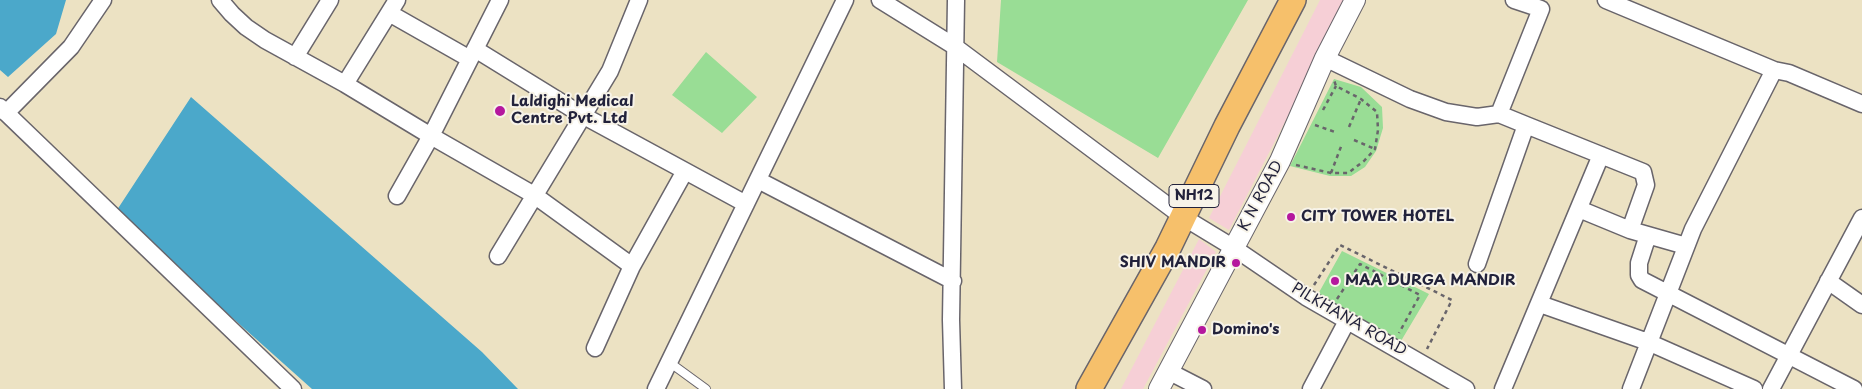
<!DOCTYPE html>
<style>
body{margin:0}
canvas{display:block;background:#ece2c3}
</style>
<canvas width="1862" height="389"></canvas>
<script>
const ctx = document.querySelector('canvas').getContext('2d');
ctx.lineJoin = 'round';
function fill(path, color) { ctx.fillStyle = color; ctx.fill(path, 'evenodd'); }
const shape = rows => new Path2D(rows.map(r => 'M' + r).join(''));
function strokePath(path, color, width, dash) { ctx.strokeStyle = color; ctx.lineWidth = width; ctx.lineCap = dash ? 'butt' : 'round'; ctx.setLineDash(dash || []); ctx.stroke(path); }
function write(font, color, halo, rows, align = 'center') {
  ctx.font = font + ' "Playpen Sans",sans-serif'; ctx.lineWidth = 4; ctx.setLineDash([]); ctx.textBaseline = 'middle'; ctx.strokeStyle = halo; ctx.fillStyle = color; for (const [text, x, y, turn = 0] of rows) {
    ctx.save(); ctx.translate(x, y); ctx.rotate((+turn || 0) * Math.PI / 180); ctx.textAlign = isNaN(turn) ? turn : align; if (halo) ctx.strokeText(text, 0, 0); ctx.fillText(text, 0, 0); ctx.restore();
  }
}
const built = shape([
 [1320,0,1348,0,1229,230,1209,218],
 [1199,239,1216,252,1143,389,1121,389]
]);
const green = shape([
 [1001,0,1248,0,1158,158,997,62],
 [706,52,757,97,722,133,672,95],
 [1334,79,1361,87,1382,107,1383,128,1376,151,1365,167,1351,176,1330,176,1290,166],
 [1342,251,1429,294,1401,341,1317,296]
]);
const water = shape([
 [0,0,66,0,56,34,8,77,0,70],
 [191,97,482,352,518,389,312,389,115,213]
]);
const path = shape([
 [1323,110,1336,86],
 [1315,125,1335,132],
 [1349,127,1361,99],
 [1354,140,1375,149],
 [1296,165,1331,173,1348,173,1364,161,1375,149,1378,130,1377,112,1361,99,1336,86,1334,80],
 [1331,173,1342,144],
 [1314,285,1340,245,1452,300,1427,349],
 [1337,299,1360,264,1420,295,1399,333]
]);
const service = shape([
 [669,362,706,389]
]);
const minor = shape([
 [220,0,232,14,246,27,265,40,345,84,431,136,500,0],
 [880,0,954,46,1183,217,1234,248,1306,297,1466,389],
 [1514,0,1541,9,1499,114,1526,125],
 [1606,0,1774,70],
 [389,13,470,59],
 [475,49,582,115,746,204],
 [295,57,330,0],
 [1325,58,1410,99,1446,112,1477,117,1499,114],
 [345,84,397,0],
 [0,107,293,389],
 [6,113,71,47,103,0],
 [758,180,953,281],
 [397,196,431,136,534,195,632,266],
 [1579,209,1630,230,1686,246],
 [1648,235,1639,263,1639,275,1642,280,1854,389],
 [498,256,610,71,639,0],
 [1477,264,1526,125,1643,172,1646,185,1630,230],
 [1828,281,1862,305],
 [1540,304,1648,342,1754,389],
 [595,348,632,266,685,171],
 [1168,371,1203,389],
 [656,389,845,0],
 [953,389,951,320,956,0],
 [1311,389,1347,321],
 [1503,389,1601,155],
 [1631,389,1693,229,1774,70,1789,73,1862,104],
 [1771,389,1862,218]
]);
const tertiary = shape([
 [1159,389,1280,161,1325,58,1355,0]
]);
const primary = shape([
 [1089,389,1168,248,1227,126,1293,0]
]);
const markers = [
 [500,111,6,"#b5179e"],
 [1291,217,5,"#b5179e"],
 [1236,263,5,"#b5179e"],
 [1335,281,5,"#b5179e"],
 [1202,330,5,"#b5179e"]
];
const shields = [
 [1194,196,50]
];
const shieldNames = [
 ["NH12",1194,196]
];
const poiNames = [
 ["Laldighi Medical",511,102],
 ["Centre Pvt. Ltd",511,119],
 ["CITY TOWER HOTEL",1301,217],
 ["SHIV MANDIR",1226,263,"right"],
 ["MAA DURGA MANDIR",1345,281],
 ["Domino's",1212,330]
];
const streetNames = [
 ["K N ROAD",1261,196,-62],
 ["PILKHANA ROAD",1349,320,30]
];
fill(built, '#f6cfd6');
fill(green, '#99dd95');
fill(water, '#4ba8ca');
strokePath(service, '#69656b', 10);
strokePath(minor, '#69656b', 19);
strokePath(tertiary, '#69656b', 22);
strokePath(primary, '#69656b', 28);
strokePath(path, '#69656b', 2.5, [4, 4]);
strokePath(service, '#fff', 8);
strokePath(minor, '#fff', 16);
strokePath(tertiary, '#fff', 20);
strokePath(primary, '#f6c06b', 25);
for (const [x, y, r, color] of markers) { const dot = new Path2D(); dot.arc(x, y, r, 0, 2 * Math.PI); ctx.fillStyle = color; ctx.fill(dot); strokePath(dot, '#f7f3e8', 2); }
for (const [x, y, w] of shields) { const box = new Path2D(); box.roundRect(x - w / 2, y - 11.5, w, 23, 4); ctx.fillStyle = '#f7f3e8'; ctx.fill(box); strokePath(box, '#22223b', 1); }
write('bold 14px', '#22223b', null, shieldNames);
write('bold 15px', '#22223b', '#f7f3e8', poiNames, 'left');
write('15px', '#22223b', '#f7f3e8', streetNames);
</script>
